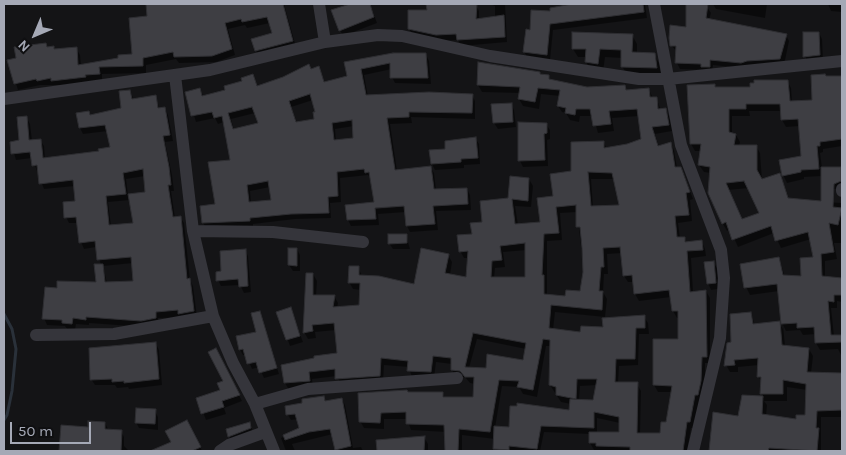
<!DOCTYPE html>
<style>
body{margin:0}
#map{position:relative;width:846px;height:455px;overflow:hidden;background:#141416;font-family:Karla,sans-serif}
canvas{display:block}
.frame{position:absolute;inset:0;border:5px solid #a5a9b6;pointer-events:none}
.north{position:absolute;left:10px;top:10px;width:50px;height:50px;-webkit-text-stroke:4px #0f0f11;paint-order:stroke;rotate:225deg;font-size:14px;font-weight:700;line-height:20px;text-align:center;color:#a5a9b6}
.north::after{content:'';display:block;margin:auto;width:18px;height:22px;background:#a5a9b6;clip-path:polygon(50% 0,100% 100%,50% 72%,0 100%)}
.scale{position:absolute;left:10px;top:422px;width:81px;height:22px;box-sizing:border-box;border:2px solid #a5a9b6;border-top:0;padding-left:6px;font-size:15px;line-height:18px;white-space:nowrap;color:#a5a9b6;-webkit-text-stroke:4px #0f0f11;paint-order:stroke}
</style>
<div id="map">
<canvas width="846" height="455"></canvas>
<div class="frame"></div>
<div class="north">N</div>
<div class="scale">50 m</div>
</div>
<script>
const ctx = document.querySelector('canvas').getContext('2d');
ctx.lineJoin = 'round';
function fill(path, color) { ctx.fillStyle = color; ctx.fill(path, 'evenodd'); }
const shape = rows => new Path2D(rows.map(r => 'M' + r).join(''));
function strokePath(path, color, width, dash) { ctx.strokeStyle = color; ctx.lineWidth = width; ctx.lineCap = dash ? 'butt' : 'round'; ctx.setLineDash(dash || []); ctx.stroke(path); }
const shadow = shape([
 [147,4,284,4,296,47,260,57,256,50,273,34,270,23,247,28,245,25,228,29,235,55,216,62,179,63,176,59,146,65,146,73,102,74,102,80,66,85,40,85,18,90,9,61,45,44,48,49,54,50,76,48,80,55,81,66,134,55,148,17],
 [351,4,370,4,377,23,343,36,340,30],
 [428,4,476,5,479,11,479,20,495,20,495,6,490,4,505,4,507,42,461,46,458,40,440,41,413,35,409,29,428,12],
 [573,4,645,4,647,18,553,30,550,60,528,58,524,52,531,31,552,13,573,6],
 [713,4,767,4,765,18,716,9],
 [828,4,842,4,842,12,831,11],
 [707,7,711,13,709,20,786,35,789,41,784,65,742,68,713,65,712,72,703,70,680,69,677,63,677,52,671,45],
 [819,33,822,39,823,61,808,63,805,56],
 [632,35,637,44,637,53,654,54,659,63,661,76,627,75,622,66,622,58,605,57,603,72,591,71,586,62,587,57,578,57,573,49],
 [426,55,429,61,431,84,395,83,392,77,392,69,364,75,368,97,472,95,475,101,475,119,411,117,412,123,390,124,397,171,430,167,434,173,436,190,467,189,470,195,471,210,436,211,438,230,410,232,407,226,406,212,378,214,379,225,351,226,348,220,375,204,371,178,368,175,340,178,341,202,330,203,331,218,295,219,253,224,253,227,207,229,203,223,216,205,231,161,224,122,218,124,215,118,196,122,187,93,200,90,204,97,255,81,257,87,318,68,325,83,348,77,345,63],
 [313,100,317,113,315,120,297,123,291,107],
 [255,113,259,124,234,130,231,119],
 [354,126,355,139,336,141,335,129],
 [270,187,273,201,251,203,250,191],
 [410,204,410,206,376,209,376,207],
 [540,73,548,76,551,80,587,88,624,86,627,92,649,90,653,98,656,98,661,110,665,109,669,116,672,131,655,134,659,147,671,144,674,150,677,168,680,168,684,175,693,199,690,200,692,221,678,223,680,238,684,238,687,243,702,242,705,249,706,256,691,258,693,292,706,291,710,298,710,363,705,363,705,389,694,428,691,428,687,451,601,451,594,450,590,443,590,434,544,432,540,451,496,451,495,439,462,435,462,451,446,451,446,432,411,430,407,419,384,419,384,429,364,428,360,421,408,394,442,393,445,398,474,398,475,384,470,383,465,377,456,377,452,370,452,364,436,362,434,378,412,378,409,367,384,365,383,382,341,385,337,376,312,379,313,387,289,390,285,383,282,366,338,354,336,330,315,332,316,338,308,339,304,332,313,274,317,281,316,296,334,296,338,303,337,308,360,306,361,290,353,289,349,282,358,267,362,276,415,286,448,255,452,262,450,275,467,278,469,258,464,258,460,251,483,223,529,179,533,186,531,207,515,206,518,225,541,223,555,197,572,172,604,143,607,149,628,146,642,140,639,116,612,118,614,131,598,133,593,116,580,116,579,122,570,120,566,113,562,112,558,106,560,96,541,94,539,109,523,106,519,99,520,93,482,92,478,85],
 [591,179,615,179,621,206,593,207],
 [577,212,584,272,581,293,566,298,547,296,547,241,562,240,560,213],
 [527,250,526,279,494,278,495,268,505,267,503,252],
 [622,253,624,276,628,282,634,282,635,294,639,301,671,297,673,311,677,318,679,318,680,341,654,385,658,392,673,392,667,424,661,434,640,434,641,391,637,384,618,383,619,366,638,365,639,334,649,334,648,323,644,317,582,334,553,330,555,312,605,317,607,299,603,292,604,274,608,274,607,254],
 [477,339,526,349,524,362,487,369,469,368],
 [546,346,551,346,550,385,561,402,571,404,570,411,510,428,495,428,502,386,519,387,523,394,537,397],
 [597,385,594,401,579,401,580,386],
 [597,418,620,423,620,433,597,433],
 [813,76,842,76,842,146,823,149,823,152,820,153,822,168,841,168,842,188,825,190,822,176,804,177,804,179,787,183,783,175,802,157,800,126,786,127,782,120,782,111,749,111,750,116,732,116,732,134,736,135,740,142,739,146,756,146,760,153,762,180,779,175,787,200,842,203,842,243,834,243,837,259,825,261,825,278,842,279,842,302,837,301,837,308,831,308,834,336,842,336,842,357,838,349,820,350,816,343,816,334,803,335,800,330,786,331,783,325,785,346,809,349,813,356,811,373,842,374,842,417,821,417,821,451,709,451,714,414,739,417,743,397,764,398,762,394,762,382,758,376,759,365,738,367,738,372,730,372,726,365,732,343,751,314,755,325,779,323,783,329,779,291,750,295,746,287,779,258,785,277,802,277,814,259,811,239,781,248,774,233,738,247,730,229,727,231,723,224,709,192,711,173,704,172,699,165,701,151,695,151,691,144,688,86,714,85,716,88,751,88,787,81,791,88,792,102,814,101],
 [749,188,761,213,742,220,728,190],
 [787,387,807,390,807,417,797,420,766,416,767,405,764,401,787,401],
 [130,91,134,100,155,97,160,109,165,108,168,115,173,141,165,142,172,175,174,191,171,191,175,218,180,217,184,223,190,280,193,286,197,317,158,318,159,324,145,327,89,323,89,325,76,324,75,330,67,329,65,326,47,325,44,318,58,289,98,284,101,265,96,247,84,249,81,242,78,223,69,223,66,217,76,202,75,186,44,189,32,158,16,160,11,143,21,141,26,117,30,124,32,141,40,140,44,146,45,159,77,156,111,148,108,131,83,134,80,128,89,112,91,116,123,109],
 [145,176,147,193,128,195,126,179],
 [130,200,134,224,111,226,108,202],
 [133,263,135,282,107,283,103,266],
 [511,104,514,110,516,127,498,129,494,123],
 [546,124,550,130,550,139,547,140,548,166,523,167,520,161],
 [475,138,479,144,480,164,464,165,464,168,435,170,432,164,446,150],
 [406,235,410,249,393,249,389,243],
 [297,249,300,255,300,271,293,271,289,265],
 [245,250,248,256,251,292,244,293,240,285,221,286,218,280,223,272],
 [713,262,717,268,718,289,711,290,708,283],
 [290,309,303,342,290,346,278,313],
 [259,313,279,374,264,378,259,367,252,369,246,355,243,355,240,350,258,333],
 [156,344,159,350,162,385,129,389,128,387,117,388,115,385,95,385,91,379],
 [219,356,242,401,224,408,226,414,206,420,198,399,221,391,225,381],
 [324,398,326,402,342,399,345,405,353,448,361,447,363,451,337,451,333,434,292,444,295,451,286,451,281,438,301,429,298,419,291,420,288,415,303,404],
 [155,411,158,417,158,430,139,428,136,422],
 [105,423,108,429,121,431,124,437,124,446,129,451,61,451,62,426,89,428],
 [249,423,254,434,233,442,229,436],
 [190,427,202,451,157,451,157,450,172,442],
 [424,437,428,444,428,451,378,451,377,441]
]);
const stream = shape([
 [4,314,12,329,16,349,12,391,7,415,4,420]
]);
const building = shape([
 [146,4,283,4,293,41,255,51,251,39,272,33,267,17,242,22,241,19,225,23,232,49,212,56,174,57,173,52,143,58,143,66,99,67,100,74,85,75,86,77,51,81,51,78,37,81,36,79,14,84,7,60,16,58,14,47,46,43,47,47,54,46,54,49,77,47,78,65,118,58,118,55,132,54,129,18,147,16,146,4],
 [350,4,370,4,374,17,339,31,331,10,350,4],
 [426,4,477,4,476,19,504,15,505,37,457,40,456,34,436,35,408,29,408,10,427,10,426,4],
 [572,4,643,4,644,12,550,24,547,55,523,52,526,29,530,30,531,10,550,11,550,8,572,4],
 [686,4,708,4,706,18,787,34,780,59,747,61,741,63,710,60,710,67,701,67,701,64,675,63,676,46,670,46,669,38,670,25,686,27,686,4],
 [572,32,633,34,632,52,655,53,657,68,621,67,621,50,600,49,598,64,585,62,586,49,572,49,572,32],
 [803,32,819,32,820,55,803,57,803,32],
 [393,53,426,53,428,78,390,78,390,63,361,69,366,95,429,92,473,94,472,113,409,112,409,117,387,118,395,170,431,166,434,189,467,188,468,204,433,206,435,224,406,226,404,206,375,208,376,219,347,220,345,205,374,202,369,172,365,173,364,169,337,172,338,196,328,197,329,213,291,214,250,218,250,221,202,223,200,206,215,204,208,162,230,160,222,116,214,118,212,112,191,116,185,92,200,88,202,96,225,90,224,86,242,81,241,78,253,74,257,86,283,77,309,64,311,69,319,66,324,82,347,76,344,62,393,53],
 [310,94,315,112,313,112,314,119,296,122,289,101,310,94],
 [252,107,258,123,233,129,228,113,252,107],
 [352,120,353,138,334,140,332,123,352,120],
 [268,181,271,200,249,202,247,185,268,181],
 [478,62,540,72,540,74,549,75,549,79,587,87,625,85,626,90,649,88,650,97,657,97,658,109,666,108,669,125,652,127,658,146,671,142,675,167,681,167,690,192,686,193,689,215,675,216,677,237,685,237,685,242,702,240,703,250,687,251,690,292,706,290,707,357,702,357,701,381,698,395,695,395,690,422,687,422,683,451,630,451,630,447,596,446,596,443,589,443,589,432,619,432,619,417,594,412,594,428,541,426,537,449,509,446,509,450,493,449,494,426,509,427,510,406,517,406,517,403,569,410,570,399,593,400,597,379,577,379,576,399,556,395,556,387,549,385,550,340,543,339,533,390,517,387,519,381,499,380,490,432,459,429,458,451,445,451,444,425,406,424,406,412,381,413,380,423,359,422,358,393,407,390,408,392,443,392,443,397,473,397,474,377,465,377,460,371,451,370,451,358,433,356,431,372,407,371,408,361,381,358,380,376,335,379,335,369,309,372,310,381,284,383,281,365,314,358,314,356,337,353,334,323,312,325,313,331,303,333,306,273,313,273,313,295,335,295,333,307,359,305,360,283,348,283,349,266,359,266,359,275,379,276,414,284,421,248,449,254,445,273,466,277,468,251,459,252,457,235,472,234,470,223,482,222,480,201,508,198,510,176,529,178,528,201,512,199,515,224,540,222,537,198,553,196,550,174,571,171,571,142,604,141,604,148,627,144,641,139,637,109,609,111,611,124,593,126,590,109,576,109,575,115,565,113,566,108,557,106,560,90,538,88,535,102,518,99,520,87,477,85,478,62],
 [588,172,612,173,619,205,591,206,588,172],
 [576,205,576,227,580,227,582,248,583,272,580,291,566,290,565,296,544,294,544,275,542,275,544,234,559,233,556,207,576,205],
 [525,243,525,277,491,277,492,261,502,260,500,246,525,243],
 [620,247,623,276,632,275,634,294,669,290,672,311,678,311,678,339,653,339,653,385,672,386,666,422,661,422,660,433,637,433,638,382,615,382,616,359,635,359,636,328,645,328,645,315,602,318,603,327,581,326,580,332,549,328,551,305,602,310,603,291,599,291,601,267,604,267,603,248,620,247],
 [473,333,526,343,523,360,487,354,486,368,465,367,473,333],
 [825,74,826,76,842,76,842,139,820,142,820,146,817,146,819,169,801,170,801,172,782,176,779,160,801,156,798,119,781,120,780,104,746,104,746,109,729,109,729,132,736,134,734,145,757,145,757,170,762,179,780,173,788,198,821,201,821,167,841,167,841,181,834,184,833,207,842,208,838,225,829,223,834,252,821,254,822,276,842,278,842,295,834,295,834,302,828,301,831,335,842,335,842,342,815,343,814,327,797,328,797,323,781,324,777,284,744,288,740,264,779,257,783,275,801,276,800,258,813,257,808,232,775,241,771,226,732,240,726,222,722,224,708,193,710,167,698,165,701,144,690,144,687,85,715,84,715,87,750,87,750,83,754,83,754,80,788,80,790,101,812,100,811,75,825,74],
 [744,181,759,213,742,219,726,183,744,181],
 [130,90,132,99,156,95,158,108,165,107,170,135,163,136,169,167,171,185,168,185,173,217,181,216,187,279,190,278,194,311,178,314,178,310,156,312,156,318,141,321,86,317,86,320,73,318,72,324,62,323,62,320,42,319,45,287,57,288,57,281,96,282,94,264,103,264,105,282,133,281,131,257,97,260,95,241,79,243,76,217,64,218,63,202,75,201,73,180,39,184,37,165,32,166,30,152,11,154,10,142,19,140,17,117,27,116,29,140,41,139,43,158,99,151,98,149,110,147,105,125,79,128,76,113,89,111,90,115,121,108,119,91,130,90],
 [143,169,145,192,128,194,133,223,109,225,106,196,126,194,123,173,143,169],
 [512,103,513,122,493,123,491,104,512,103],
 [518,122,547,123,547,133,544,134,545,160,518,161,518,122],
 [476,137,478,158,461,159,461,162,431,164,429,150,445,149,445,141,476,137],
 [388,234,407,234,407,243,388,244,388,234],
 [288,248,297,248,297,266,288,265,288,248],
 [246,249,248,286,239,287,238,279,216,281,216,272,221,271,220,251,246,249],
 [714,261,716,283,707,284,704,262,714,261],
 [291,307,300,336,286,340,276,312,291,307],
 [260,311,277,368,259,373,256,362,247,364,243,349,239,350,236,336,256,332,251,313,260,311],
 [751,312,753,324,780,321,782,345,809,348,807,372,842,373,842,410,817,411,816,428,819,428,817,451,769,448,768,451,709,451,713,412,738,416,742,395,763,396,762,414,796,419,796,415,805,415,806,384,783,380,783,394,760,394,761,377,757,377,758,358,734,360,735,365,724,366,727,343,731,342,730,314,751,312],
 [156,342,159,379,124,383,124,381,112,382,112,379,90,380,89,348,156,342],
 [216,348,240,395,222,401,224,407,201,414,196,398,220,390,217,383,223,381,208,352,216,348],
 [324,396,325,401,342,398,351,446,335,450,330,429,309,432,285,440,283,435,299,428,295,414,286,415,285,406,302,403,302,399,324,396],
 [136,408,156,409,155,424,135,423,136,408],
 [187,420,201,447,192,451,150,451,171,442,165,431,187,420],
 [88,421,105,422,105,429,122,430,121,451,59,451,61,425,88,427,88,421],
 [250,422,251,428,228,437,226,429,250,422],
 [425,436,424,451,377,451,376,440,425,436]
]);
const street = shape([
 [319,4,325,42],
 [654,4,681,145,721,250,724,278,720,338,693,451],
 [175,75,193,231,213,316,233,363,255,404,274,451],
 [4,99,210,70,325,42,378,35,402,36,490,56,639,79,668,79,842,61],
 [842,191,842,189],
 [193,231,273,232,363,242],
 [36,335,114,334,213,316],
 [255,404,308,389,457,378],
 [220,451,229,445,265,432]
]);
fill(shadow, '#0007');
strokePath(stream, '#2a313a', 3);
fill(building, '#3e3e43');
strokePath(building, '#2e2e32', 1);
strokePath(street, '#35353b', 12);
</script>
